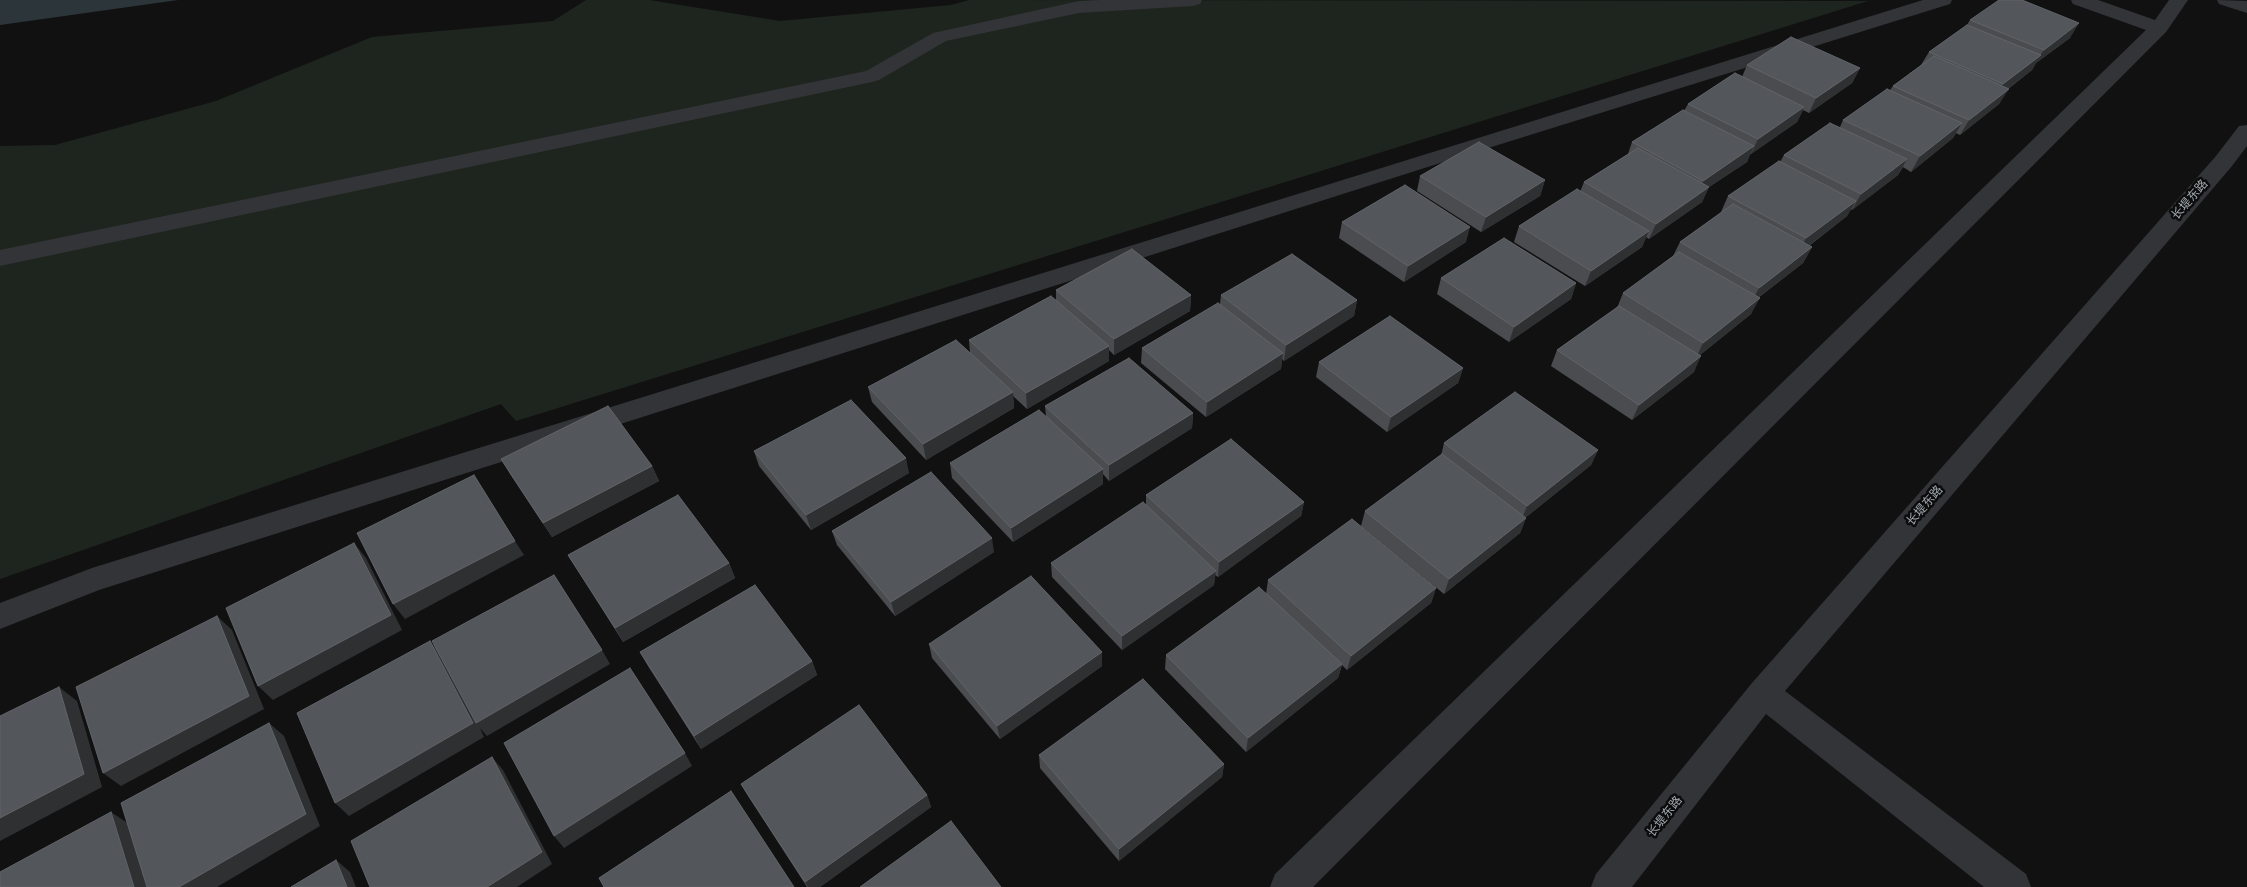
<!DOCTYPE html>
<meta charset="utf-8">
<style>
body{margin:0}
canvas{display:block;background:#111112}
</style>
<canvas width="2247" height="887"></canvas>
<script>
const ctx = document.querySelector('canvas').getContext('2d');
ctx.lineJoin = 'round';
function fill(path, color) { ctx.fillStyle = color; ctx.fill(path, 'evenodd'); }
const shape = rows => new Path2D(rows.map(r => 'M' + r).join(''));
function strokePath(path, color, width, dash) { ctx.strokeStyle = color; ctx.lineWidth = width; ctx.lineCap = dash ? 'butt' : 'round'; ctx.setLineDash(dash || []); ctx.stroke(path); }
function write(font, color, halo, rows, align = 'center') {
  ctx.font = font + ' "Varela Round","Noto Sans SC",sans-serif'; ctx.lineWidth = 5; ctx.setLineDash([]); ctx.textBaseline = 'middle'; ctx.strokeStyle = halo; ctx.fillStyle = color; for (const [text, x, y, turn = 0] of rows) {
    ctx.save(); ctx.translate(x, y); ctx.rotate((+turn || 0) * Math.PI / 180); ctx.textAlign = isNaN(turn) ? turn : align; if (halo) ctx.strokeText(text, 0, 0); ctx.fillText(text, 0, 0); ctx.restore();
  }
}
const green = shape([
 [586,0,649,0,780,21,951,5,969,0,1868,1,516,421,501,404,0,579,0,146,55,145,216,101,372,37,553,21]
]);
const water = shape([
 [0,0,178,0,0,25]
]);
const minor = shape([
 [1100,0,1202,0,1200,4,1193,6,1079,13,946,41,879,80,872,82,0,266,0,250,866,71,933,33,1079,1,1100,0],
 [1923,0,1952,0,1950,4,1437,164,99,590,0,629,0,603,92,568,1923,0],
 [2071,0,2098,0,2155,20,2169,0,2188,0,2166,32,1313,887,1270,887,1275,874,2146,30,2073,4,2071,0],
 [2217,0,2247,1,2247,13,2219,4,2217,0],
 [2247,125,2247,146,2232,166,1785,691,2026,874,2031,887,1984,887,1766,714,1632,887,1591,887,1596,874,1752,683,2216,156,2239,126,2247,125]
]);
const wall = shape([
 [1970,20,2070,38,2036,63,2032,70,2008,89,1999,104,1960,135,1956,133,1953,138,1911,172,1903,167,1898,175,1852,210,1851,209,1847,216,1809,246,1812,247,1803,263,1758,298,1751,314,1700,355,1694,372,1632,420,1551,366,1557,350,1617,308,1623,293,1673,256,1680,242,1722,212,1721,212,1728,196,1780,162,1784,155,1840,127,1843,120,1890,90,1893,86,1921,65,1929,52,1967,25],
 [1747,65,1860,68,1852,83,1809,113,1803,110,1797,122,1751,154,1750,154,1747,162,1709,187,1702,202,1649,239,1646,237,1642,247,1585,286,1514,242,1519,226,1580,192,1584,182,1628,154,1632,142,1684,111,1688,104,1742,77],
 [1420,176,1545,180,1540,196,1481,232,1417,191],
 [1342,222,1466,242,1404,282,1339,238],
 [1441,278,1576,283,1571,299,1509,342,1437,294],
 [1056,290,1191,295,1190,311,1114,355,1109,350,1109,361,1027,409,1013,396,1014,408,926,460,872,402,868,387,970,353,969,340,1056,301],
 [1221,295,1357,300,1354,316,1284,361,1282,359,1281,369,1206,417,1141,363,1142,348,1220,304],
 [1319,362,1463,368,1458,383,1387,432,1316,377],
 [1045,406,1193,413,1192,428,1109,481,1103,474,1103,484,1013,542,952,478,950,463,1046,416],
 [1444,443,1598,450,1591,465,1525,518,1526,518,1520,533,1444,594,1361,526,1365,511,1441,456],
 [754,451,909,473,811,530,759,466],
 [501,459,652,466,659,481,552,537,510,474],
 [1146,495,1304,502,1301,516,1218,577,1215,575,1214,585,1122,650,1052,577,1051,563,1146,505],
 [832,531,994,552,895,616,837,545],
 [568,555,729,563,735,578,623,642],
 [1268,580,1436,588,1431,603,1347,670,1342,665,1338,678,1246,752,1165,669,1166,655,1266,594],
 [929,644,1102,666,1000,739,932,658],
 [640,652,812,661,817,675,701,749,648,666],
 [1039,755,1224,764,1222,777,1119,861,1040,768],
 [741,784,927,795,931,807,820,887,807,887,748,796]
]);
const shadedWall = shape([
 [2079,23,2070,38,2036,63,2032,70,1994,99,2003,84,2039,57,2044,50],
 [1860,68,1852,83,1809,113,1816,98],
 [2009,89,1999,104,1960,135,1969,120],
 [1804,107,1797,122,1751,154,1758,139],
 [1962,123,1953,138,1911,172,1920,156],
 [1754,146,1747,162,1709,187,1702,202,1649,239,1656,224,1697,196,1703,181],
 [1907,159,1898,175,1852,210,1861,194],
 [1545,180,1540,196,1481,232,1486,217],
 [1856,201,1847,216,1798,254,1806,238],
 [1470,227,1466,242,1404,282,1408,266],
 [1649,231,1642,247,1585,286,1591,271],
 [1812,247,1803,263,1751,303,1759,288],
 [1576,283,1571,299,1509,342,1514,327],
 [1191,295,1190,311,1114,355,1114,339],
 [1760,298,1751,314,1696,358,1703,343],
 [1357,300,1354,316,1284,361,1286,345],
 [1109,346,1109,361,1027,409,1026,393],
 [1283,353,1281,369,1206,417,1207,402],
 [1701,356,1694,372,1632,420,1639,405],
 [1463,368,1458,383,1387,432,1391,417],
 [1013,392,1014,408,926,460,923,444],
 [1193,413,1192,428,1109,481,1109,465],
 [1598,450,1591,465,1521,521,1527,506],
 [906,458,909,473,811,530,806,515],
 [652,466,659,481,552,537,543,523],
 [1103,469,1103,484,1013,542,1011,528],
 [1304,502,1301,516,1218,577,1219,562],
 [1526,518,1520,533,1444,594,1449,579],
 [992,538,994,552,895,616,891,602],
 [515,541,524,555,405,619,393,604],
 [354,543,366,558,402,630,273,700,258,686],
 [729,563,735,578,623,642,615,628],
 [1216,571,1214,585,1122,650,1122,636],
 [1436,588,1431,603,1347,670,1351,656],
 [217,616,232,630,264,709,121,786,103,773],
 [430,641,441,655,602,650,610,664,487,736,480,728,484,737,349,816,335,803],
 [1102,652,1102,666,1000,739,997,726],
 [812,661,817,675,701,749,694,736],
 [1342,664,1338,678,1246,752,1248,738],
 [59,687,77,701,102,787,0,841,0,818],
 [269,723,284,736,320,826,217,887,179,887],
 [685,753,692,766,564,848,554,836],
 [492,757,503,770,552,864,517,887,487,887],
 [1224,764,1222,777,1119,861,1119,849],
 [927,795,931,807,820,887,808,887,805,882],
 [111,812,129,824,149,887,134,887],
 [336,860,350,872,356,887,347,887]
]);
const building = shape([
 [1999,0,2022,0,2079,23,2044,50,1970,20,1999,0],
 [1967,25,2041,55,2003,84,1929,52,1967,25],
 [1791,37,1860,68,1816,98,1747,65,1791,37],
 [1934,56,2009,89,1969,120,1893,86,1934,56],
 [1735,73,1804,107,1758,139,1688,104,1735,73],
 [1887,89,1962,123,1920,156,1843,120,1887,89],
 [1683,110,1754,146,1703,181,1632,142,1683,110],
 [1830,123,1907,159,1861,194,1784,155,1830,123],
 [1479,142,1545,180,1486,217,1420,176,1479,142],
 [1638,148,1709,187,1656,224,1584,182,1638,148],
 [1779,161,1856,201,1806,238,1728,196,1779,161],
 [1405,185,1470,227,1408,266,1342,222,1405,185],
 [1577,189,1649,231,1591,271,1519,226,1577,189],
 [1733,204,1812,247,1759,288,1680,242,1733,204],
 [1504,238,1576,283,1514,327,1441,278,1504,238],
 [1132,249,1191,295,1114,339,1056,290,1132,249],
 [1679,252,1760,298,1703,343,1623,293,1679,252],
 [1292,254,1357,300,1286,345,1221,295,1292,254],
 [1051,296,1109,346,1026,393,969,340,1051,296],
 [1218,303,1283,353,1207,402,1142,348,1218,303],
 [1619,306,1701,356,1639,405,1557,350,1619,306],
 [1390,316,1463,368,1391,417,1319,362,1390,316],
 [956,340,1013,392,923,444,868,387,956,340],
 [1129,358,1193,413,1109,465,1045,406,1129,358],
 [1515,392,1598,450,1527,506,1444,443,1515,392],
 [851,400,906,458,806,515,754,451,851,400],
 [608,406,652,466,543,523,501,459,608,406],
 [1039,410,1103,469,1011,528,950,463,1039,410],
 [1231,439,1304,502,1219,562,1146,495,1231,439],
 [1442,454,1526,518,1449,579,1365,511,1442,454],
 [931,472,992,538,891,602,832,531,931,472],
 [474,475,515,541,393,604,357,533,474,475],
 [678,495,729,563,615,628,568,555,678,495],
 [1143,502,1216,571,1122,636,1051,563,1143,502],
 [1352,519,1436,588,1351,656,1268,580,1352,519],
 [354,543,391,615,258,686,226,608,354,543],
 [554,575,602,650,476,723,432,641,554,575],
 [1031,576,1102,652,997,726,929,644,1031,576],
 [755,585,812,661,694,736,640,652,755,585],
 [1259,587,1342,664,1248,738,1166,655,1259,587],
 [217,616,249,696,103,773,76,687,217,616],
 [430,641,473,723,335,803,297,713,430,641],
 [630,668,685,753,554,836,504,743,630,668],
 [1143,679,1224,764,1119,849,1039,755,1143,679],
 [59,687,84,774,0,818,0,716,59,687],
 [859,705,927,795,805,882,741,784,859,705],
 [269,723,306,814,179,887,147,887,121,803,269,723],
 [492,757,542,852,487,887,370,887,351,841,492,757],
 [731,791,794,887,604,887,599,878,731,791],
 [111,812,134,887,0,887,0,872,111,812],
 [951,821,1001,887,860,887,951,821],
 [336,860,347,887,291,887,336,860]
]);
const streetNames = [
 ["长堤东路",2190,200,-49],
 ["长堤东路",1925,506,-49],
 ["长堤东路",1665,817,-52]
];
fill(green, '#1e251e');
fill(water, '#2c363a');
fill(minor, '#333437');
fill(wall, '#4a4c4f');
fill(shadedWall, '#2f3032');
fill(building, '#53565a');
strokePath(building, '#606468', 1);
write('12px', '#a4abb2', '#0c0c0d', streetNames);
</script>
